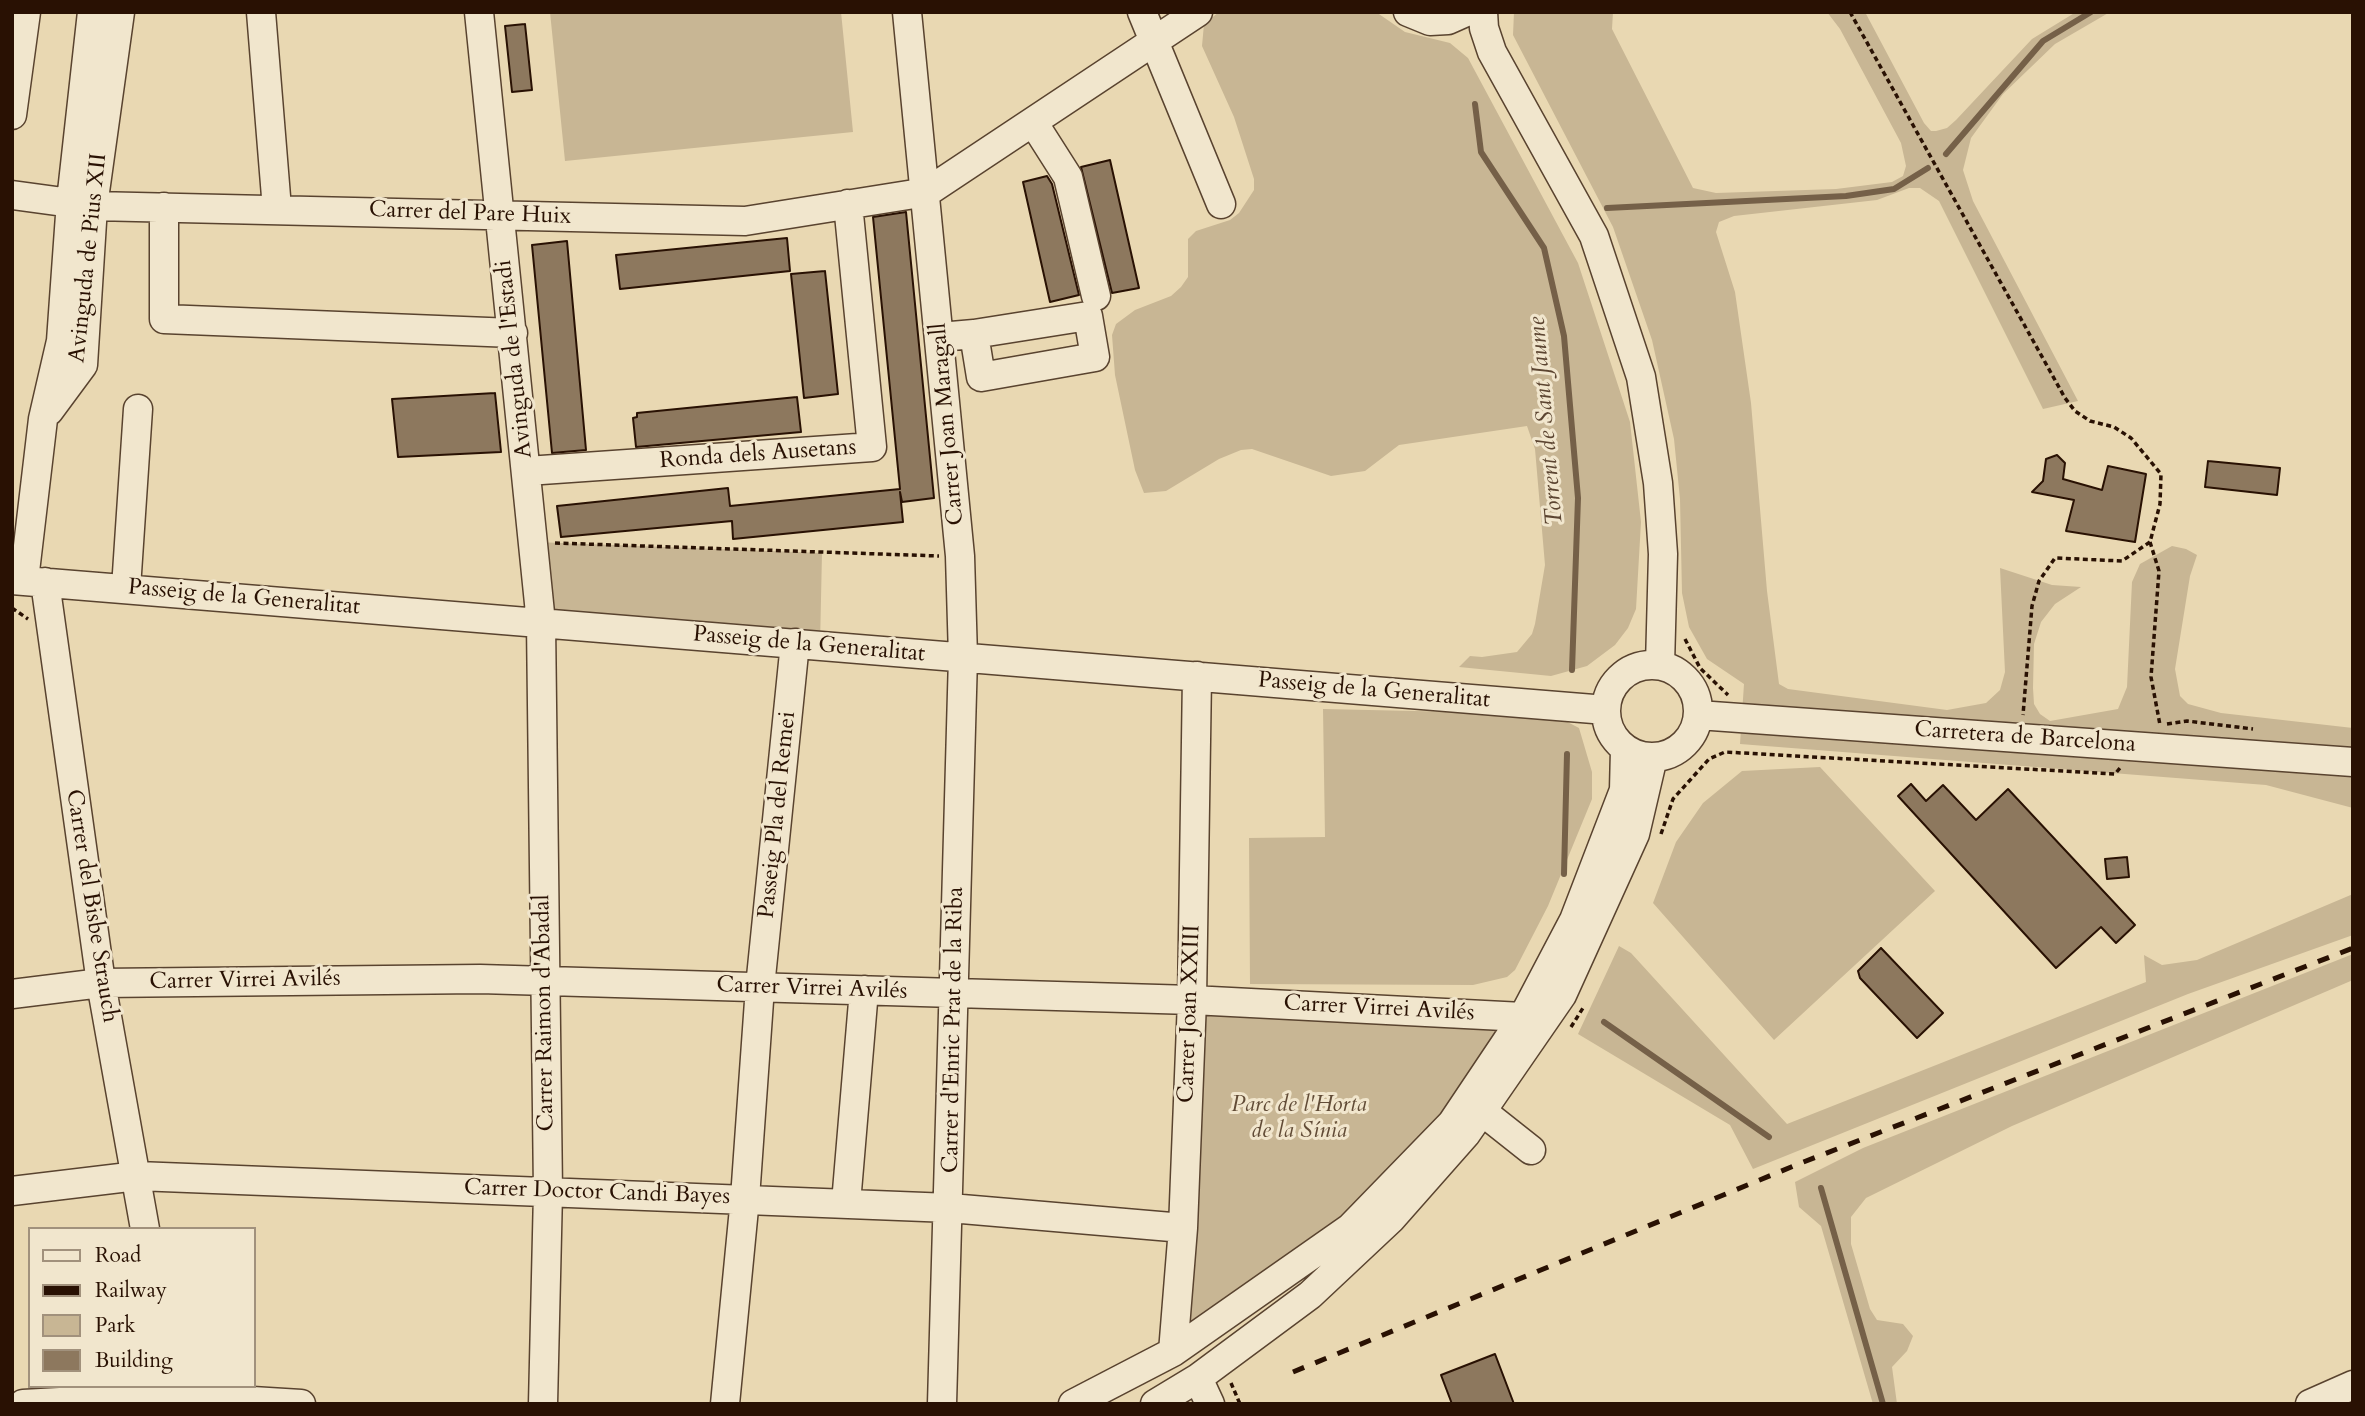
<!DOCTYPE html>
<meta charset="utf-8">
<style>
body{margin:0}
#map{position:relative;width:2365px;height:1416px;overflow:hidden;background:#e9d8b2;font-family:Cardo,serif}
canvas{display:block}
.frame{position:absolute;inset:0;border:14px solid #291103;pointer-events:none}
.legend{position:absolute;left:28px;top:1227px;width:228px;height:161px;box-sizing:border-box;background:#f1e6cd;border:2px solid #a1917c;margin:0;padding:9px 12px;list-style:none;font-size:21px;color:#291103}
.legend li{display:flex;align-items:center;gap:14px;height:35px}
.legend b{width:35px;border:2px solid #a1917c}
</style>
<div id="map">
<canvas width="2365" height="1416"></canvas>
<div class="frame"></div>
<ul class="legend">
<li><b style="height:9px;background:#f1e6cd"></b>Road</li>
<li><b style="height:9px;background:#291103"></b>Railway</li>
<li><b style="height:19px;background:#c8b694"></b>Park</li>
<li><b style="height:19px;background:#8d785e"></b>Building</li>
</ul>
</div>
<script>
const ctx = document.querySelector('canvas').getContext('2d');
ctx.lineJoin = 'round';
function fill(path, color) { ctx.fillStyle = color; ctx.fill(path, 'evenodd'); }
const shape = rows => new Path2D(rows.map(r => 'M' + r).join(''));
function strokePath(path, color, width, dash) { ctx.strokeStyle = color; ctx.lineWidth = width; ctx.lineCap = dash ? 'butt' : 'round'; ctx.setLineDash(dash || []); ctx.stroke(path); }
function write(font, color, halo, rows, align = 'center') {
  ctx.font = font + ' Cardo,serif'; ctx.lineWidth = 6; ctx.setLineDash([]); ctx.textBaseline = 'middle'; ctx.strokeStyle = halo; ctx.fillStyle = color; for (const [text, x, y, turn = 0] of rows) {
    ctx.save(); ctx.translate(x, y); ctx.rotate((+turn || 0) * Math.PI / 180); ctx.textAlign = isNaN(turn) ? turn : align; if (halo) ctx.strokeText(text, 0, 0); ctx.fillText(text, 0, 0); ctx.restore();
  }
}
const green = shape([
 [550,12,841,12,853,132,565,161],
 [1219,12,1376,12,1405,32,1450,43,1468,58,1578,263,1630,422,1641,522,1636,609,1628,628,1615,645,1587,666,1551,676,1459,667,1470,656,1482,657,1517,652,1532,634,1535,624,1545,565,1535,449,1527,426,1399,445,1365,471,1331,476,1252,449,1241,450,1219,459,1166,491,1144,493,1135,470,1115,375,1112,335,1116,324,1135,310,1171,296,1181,287,1188,277,1188,239,1196,231,1230,220,1239,213,1254,190,1254,179,1234,117,1202,46,1204,24],
 [1514,12,1613,12,1612,29,1693,188,1716,193,1836,189,1892,182,1903,176,1906,166,1901,143,1840,29,1827,12,1865,12,1924,123,1931,131,1936,131,1947,128,1956,120,2032,39,2076,12,2110,12,2055,44,2003,94,1971,138,1963,170,1973,201,2078,401,2043,409,1939,201,1920,188,1909,188,1877,200,1734,216,1719,222,1716,232,1735,292,1751,403,1767,591,1779,684,1788,689,1947,710,1986,703,2000,690,2005,672,2000,568,2052,585,2081,587,2055,604,2041,622,2034,644,2033,688,2034,704,2040,714,2050,721,2118,709,2127,687,2132,582,2140,564,2172,546,2186,549,2197,555,2190,576,2175,669,2180,696,2188,704,2221,713,2353,728,2353,808,2266,785,1740,744,1744,684,1707,659,1689,627,1682,593,1680,499,1674,439,1652,340,1613,227,1513,35],
 [535,542,822,553,820,645,541,623],
 [1323,709,1552,714,1579,728,1592,772,1592,799,1548,906,1515,970,1507,977,1473,985,1250,984,1249,838,1325,837],
 [1820,767,1935,891,1774,1040,1653,903,1676,842,1703,803,1742,771],
 [2353,894,2353,935,2188,994,1753,1169,1730,1125,1578,1034,1619,946,1631,953,1787,1124,2146,982,2144,955,2162,965,2197,960],
 [2353,954,2353,980,2012,1126,1866,1198,1851,1217,1851,1244,1870,1309,1877,1320,1903,1324,1913,1336,1907,1351,1892,1367,1897,1404,1873,1404,1821,1226,1799,1207,1795,1182,1863,1148],
 [1192,1000,1523,1017,1350,1228,1173,1352]
]);
const stream = shape([
 [1475,104,1481,152,1544,248,1564,336,1578,498,1572,670],
 [1946,154,2043,41,2091,12],
 [1607,208,1846,196,1894,189,1928,168],
 [1564,874,1567,754],
 [1604,1022,1769,1137],
 [1821,1188,1883,1404]
]);
const building = shape([
 [525,24,532,90,512,92,505,26,525,24],
 [1110,160,1139,288,1112,293,1081,167,1110,160],
 [1047,176,1052,184,1079,295,1050,302,1023,182,1047,176],
 [906,212,934,498,902,502,900,492,903,522,733,539,732,521,561,537,557,506,728,488,730,506,900,489,873,217,906,212],
 [787,238,790,271,620,289,616,255,787,238],
 [567,241,586,450,552,453,532,245,567,241],
 [825,271,838,394,804,398,791,274,825,271],
 [495,393,501,452,398,457,392,399,495,393],
 [797,397,801,432,636,447,633,418,637,417,637,413,797,397],
 [2057,455,2065,463,2063,479,2102,490,2108,466,2146,474,2135,542,2066,531,2074,500,2032,492,2043,481,2046,459,2057,455],
 [2208,461,2280,468,2277,495,2205,487,2208,461],
 [1911,784,1926,801,1943,785,1976,820,2008,789,2135,925,2116,943,2101,927,2056,968,1898,796,1911,784],
 [2127,857,2129,877,2107,879,2105,859,2127,857],
 [1881,948,1943,1013,1917,1038,1860,978,1858,971,1881,948],
 [1495,1354,1514,1404,1452,1404,1441,1375,1495,1354]
]);
const path = shape([
 [1850,12,2065,398,2075,411,2090,421,2114,427,2131,438,2161,474,2160,504,2150,542,2122,561,2055,558,2039,581,2032,606,2023,715],
 [2150,542,2159,571,2151,677,2160,725],
 [555,543,939,556],
 [12,608,28,619],
 [1685,639,1700,668,1728,695],
 [2167,724,2187,721,2253,729],
 [1661,834,1673,799,1709,759,1725,752,2115,774,2120,768],
 [1571,1027,1583,1008],
 [1231,1383,1240,1404]
]);
const minor = shape([
 [261,12,277,209],
 [479,12,541,623,548,1192,543,1404],
 [907,12,960,556,963,657,942,1404],
 [1142,12,1221,204],
 [1408,12,1430,21,1448,20,1466,12],
 [1483,12,1484,28,1492,52,1594,236,1641,377,1658,483,1663,554,1660,665],
 [12,115,26,12],
 [1033,122,1068,177,1096,296],
 [12,195,93,206,745,221,927,192,1198,12],
 [164,207,164,319,513,333],
 [940,337,974,334,981,377,1095,357,1088,316,974,334],
 [49,411,83,365,93,206,120,12],
 [527,471,872,447,848,204],
 [12,580,1606,710],
 [24,580,43,419,61,341,71,201,92,12],
 [45,582,101,983,145,1229],
 [126,588,138,409],
 '1606 711a46 46 0 1 1 92 0a46 46 0 1 1-92 0Z',
 [1698,715,2353,762],
 [12,994,101,983,480,979,1192,1000,1523,1017],
 [1483,1112,1531,1150],
 [12,1191,137,1176,950,1208,1183,1228],
 [846,1203,864,990],
 [1173,1352,1183,1228,1192,1000,1197,676],
 [1198,1378,1210,1404],
 [23,1404,171,1396,301,1404],
 [725,1404,745,1198,760,987,795,643],
 [1073,1404,1173,1352,1350,1228,1452,1123,1523,1017,1574,920,1624,790,1625,749],
 [1155,1404,1198,1378,1310,1295,1391,1219,1466,1134,1562,995,1635,834,1653,757],
 [2310,1404,2353,1385]
]);
const rail = shape([
 [1293,1372,1801,1163,2353,948]
]);
const streetNames = [
 ["Carrer del Pare Huix",470,214,2],
 ["Avinguda de Pius XII",89,258,-84],
 ["Avinguda de l'Estadi",515,359,-96],
 ["Carrer Joan Maragall",948,424,-95],
 ["Ronda dels Ausetans",758,455,-4],
 ["Passeig de la Generalitat",244,598,5],
 ["Passeig de la Generalitat",809,645,5],
 ["Passeig de la Generalitat",1374,691,5],
 ["Carretera de Barcelona",2025,738,4],
 ["Passeig Pla del Remei",778,815,-84],
 ["Carrer del Bisbe Strauch",91,906,81],
 ["Carrer Virrei Avilés",245,981,-1],
 ["Carrer Virrei Avilés",812,989,2],
 ["Carrer Virrei Avilés",1379,1009,3],
 ["Carrer Raimon d'Abadal",545,1013,-91],
 ["Carrer Joan XXIII",1190,1014,-88],
 ["Carrer d'Enric Prat de la Riba",954,1030,-89],
 ["Carrer Doctor Candi Bayes",597,1193,2]
];
const parkNames = [
 ["Parc de l'Horta",1299,1106],
 ["de la Sínia",1299,1132]
];
const waterNames = [
 ["Torrent de Sant Jaume",1547,421,-95]
];
fill(green, '#c8b694');
strokePath(stream, '#756048', 6);
fill(building, '#8d785e');
strokePath(building, '#291103', 2);
strokePath(minor, '#59432f', 31);
strokePath(path, '#291103', 3.5, [5, 3.5]);
strokePath(minor, '#f1e6cd', 28);
strokePath(rail, '#291103', 5, [12, 12]);
write('23px', '#291103', '#f1e6cd', streetNames);
write('italic 23px', '#614b36', '#f1e6cd', parkNames);
write('italic 24px', '#5c4531', '#f1e6cd', waterNames);
</script>
